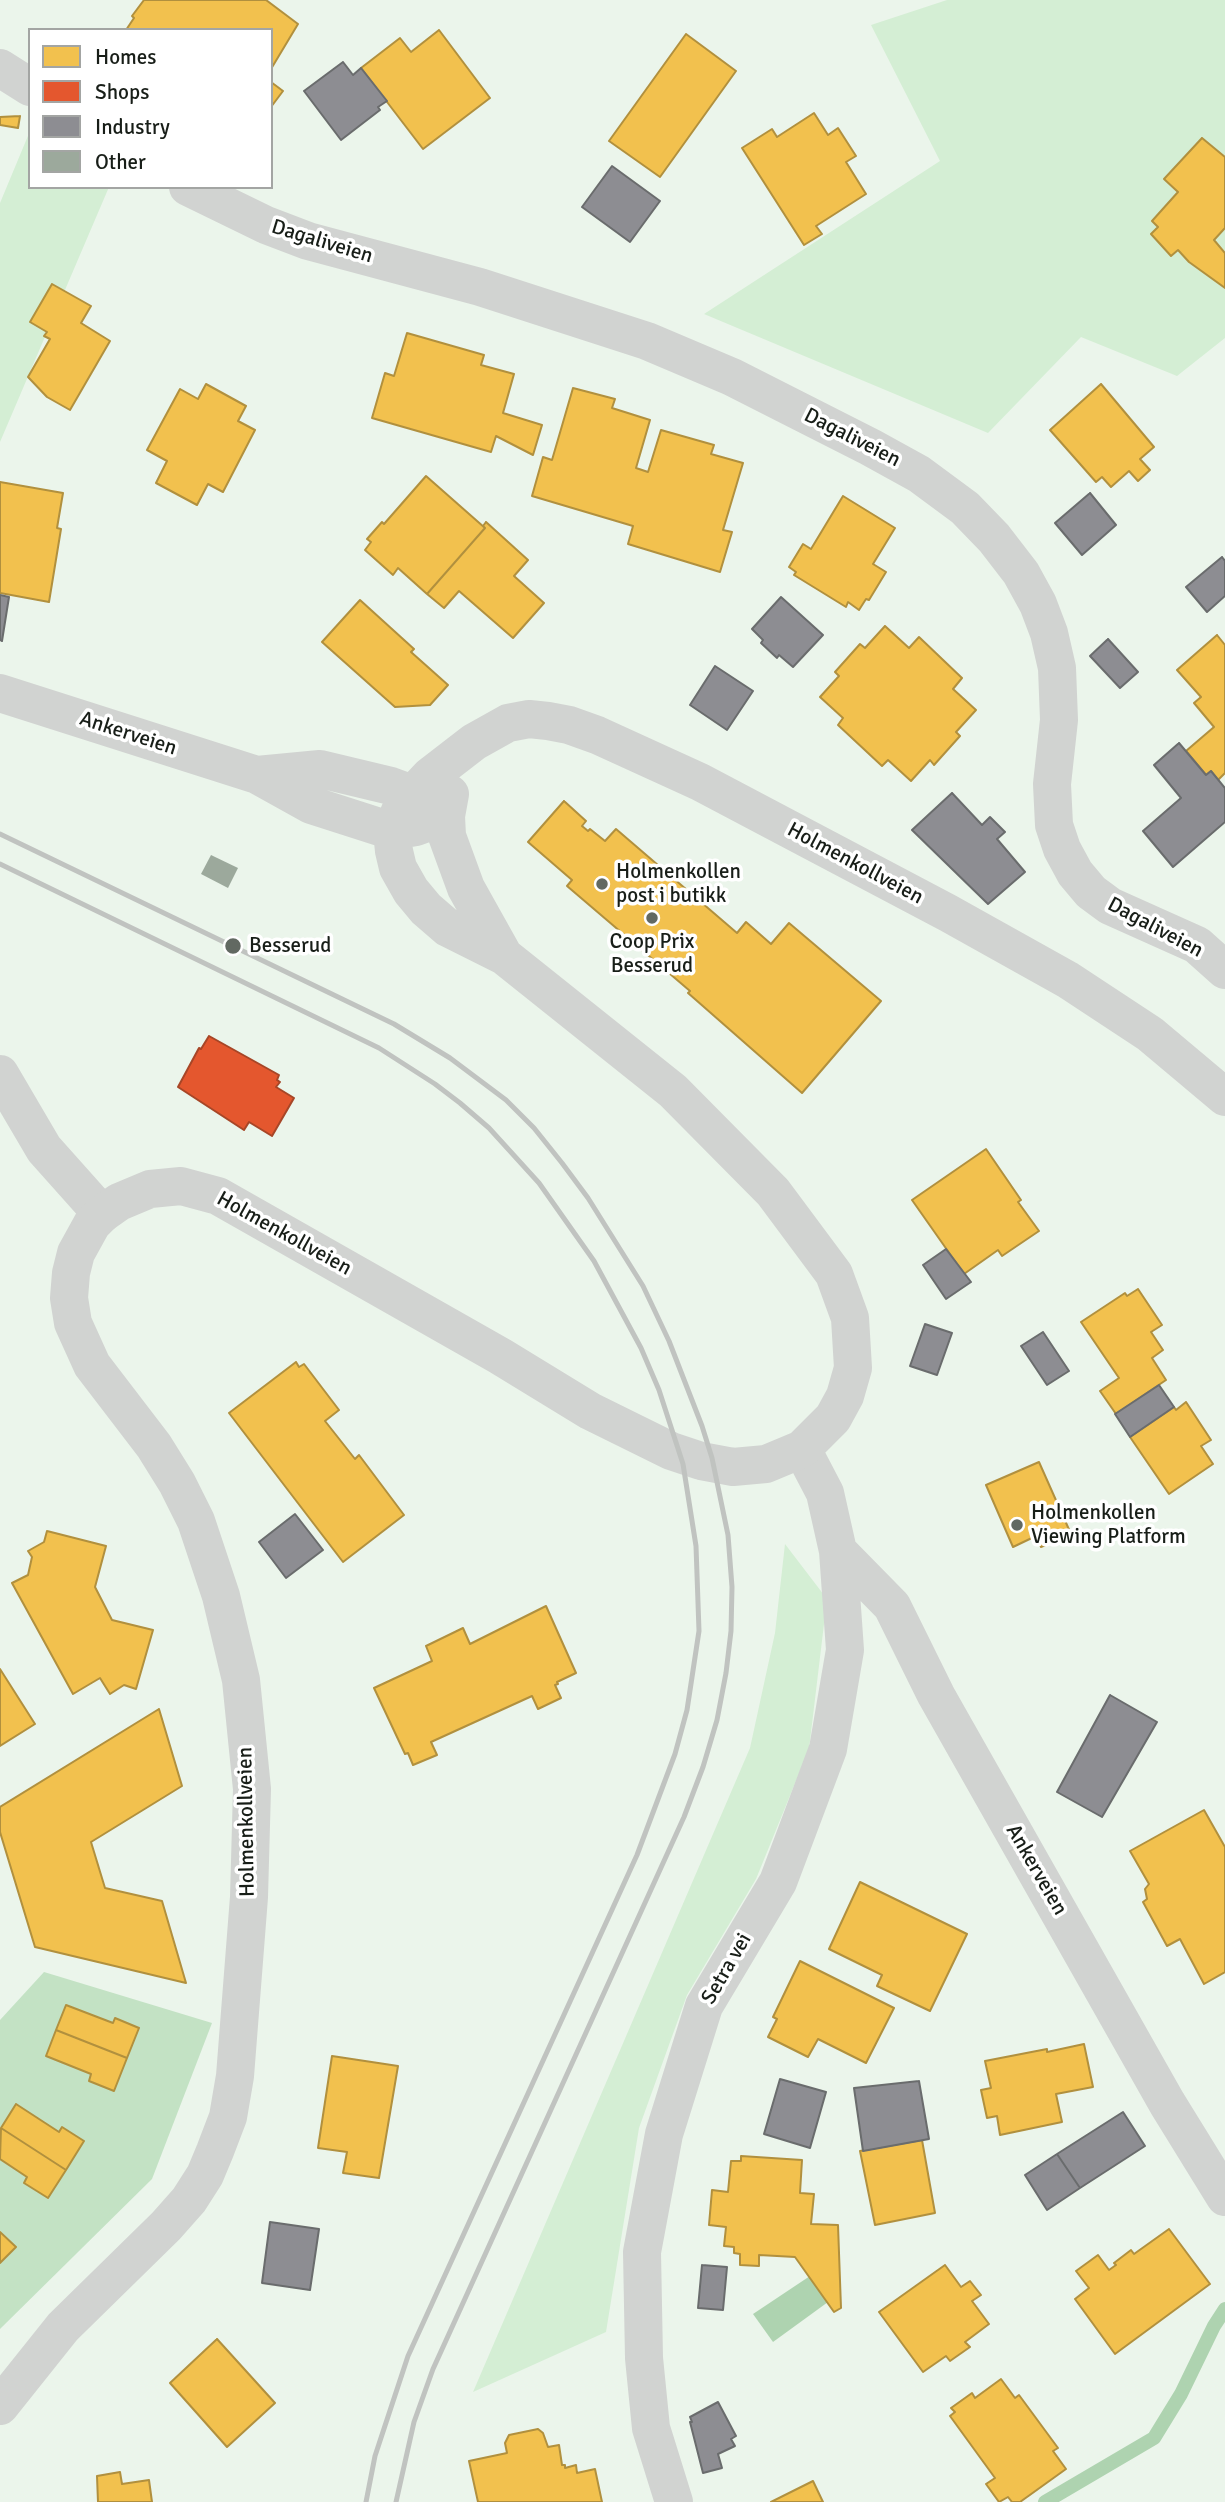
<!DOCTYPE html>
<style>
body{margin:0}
#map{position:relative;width:1225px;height:2502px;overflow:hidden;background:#ebf5eb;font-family:Signika,sans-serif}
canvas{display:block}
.legend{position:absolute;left:28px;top:28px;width:245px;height:161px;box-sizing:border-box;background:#fff;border:2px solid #a3a5a3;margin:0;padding:9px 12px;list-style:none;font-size:21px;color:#181e18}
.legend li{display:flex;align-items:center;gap:14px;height:35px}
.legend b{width:35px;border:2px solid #a3a5a3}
</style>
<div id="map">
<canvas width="1225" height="2502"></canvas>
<ul class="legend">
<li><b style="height:19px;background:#f2c14e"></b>Homes</li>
<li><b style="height:19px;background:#e4572e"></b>Shops</li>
<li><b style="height:19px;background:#8d8d92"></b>Industry</li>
<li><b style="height:19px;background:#9ca99c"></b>Other</li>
</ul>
</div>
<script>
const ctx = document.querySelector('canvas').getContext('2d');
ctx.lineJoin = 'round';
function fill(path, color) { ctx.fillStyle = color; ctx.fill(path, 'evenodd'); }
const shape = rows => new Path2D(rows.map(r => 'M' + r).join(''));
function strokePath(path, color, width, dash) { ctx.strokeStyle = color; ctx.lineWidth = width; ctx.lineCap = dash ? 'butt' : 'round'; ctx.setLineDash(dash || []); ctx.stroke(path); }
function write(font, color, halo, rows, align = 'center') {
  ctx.font = font + ' Signika,sans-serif'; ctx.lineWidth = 7; ctx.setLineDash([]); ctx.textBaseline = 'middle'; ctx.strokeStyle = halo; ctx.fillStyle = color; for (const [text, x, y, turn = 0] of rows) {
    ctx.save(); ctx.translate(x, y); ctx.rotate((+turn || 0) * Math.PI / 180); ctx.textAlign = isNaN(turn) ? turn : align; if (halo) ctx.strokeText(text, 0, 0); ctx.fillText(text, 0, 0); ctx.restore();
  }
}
const green = shape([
 [947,0,1225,0,1225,338,1177,376,1081,337,988,433,704,314,940,161,871,25],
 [30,131,30,187,109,187,0,442,0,203],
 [785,1544,827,1599,809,1749,756,1879,687,1995,639,2128,606,2332,473,2392,750,1748,775,1633]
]);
const forest = shape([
 [44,1972,212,2023,152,2179,0,2329,0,2020]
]);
const water = shape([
 [810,2276,828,2302,773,2342,753,2314]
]);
const homes = shape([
 [144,0,266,0,298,24,271,69,271,30,126,30,134,18,132,16,144,0],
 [439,30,490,98,423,149,361,68,400,38,411,52,439,30],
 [686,34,736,71,660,177,609,141,686,34],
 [271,82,283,91,271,107,271,82],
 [814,113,828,135,838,128,856,156,846,162,866,194,816,226,822,234,804,245,742,148,772,129,777,137,814,113],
 [20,116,18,128,0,125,0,117,20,116],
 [1202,138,1225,157,1225,228,1214,240,1225,253,1225,288,1189,262,1178,250,1171,256,1151,234,1158,227,1152,221,1178,192,1164,179,1202,138],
 [52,284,91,306,81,323,110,341,70,410,47,397,28,377,50,339,44,336,47,332,30,322,52,284],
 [407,333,484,355,481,365,514,374,503,413,542,425,533,455,496,436,491,452,372,418,385,373,394,376,407,333],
 [206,384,246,406,238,421,255,430,223,492,208,484,197,505,156,483,167,461,147,450,180,389,198,399,206,384],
 [1101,384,1154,447,1140,459,1150,470,1138,481,1129,471,1111,487,1102,477,1096,482,1050,430,1101,384],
 [573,388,615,399,612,408,650,420,636,468,648,472,661,430,714,445,711,454,743,463,723,530,732,532,720,572,628,544,633,526,532,496,543,457,552,460,573,388],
 [426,476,485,528,427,594,398,568,393,575,365,550,371,542,367,539,382,522,384,524,426,476],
 [0,482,63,493,57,528,61,529,49,602,0,593,0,482],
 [843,496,895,528,873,564,886,572,869,600,866,599,859,610,848,602,846,607,794,575,796,572,789,567,803,544,811,549,843,496],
 [486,522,528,560,514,576,544,603,513,638,459,591,444,608,427,594,485,528,483,526,486,522],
 [360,600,414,649,411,652,448,685,430,705,395,707,322,642,360,600],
 [885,626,909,648,919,637,962,678,953,689,976,710,956,732,960,736,934,765,930,760,911,781,888,760,882,766,838,725,843,718,820,697,839,676,835,672,860,644,865,648,885,626],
 [1217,635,1225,645,1225,773,1218,780,1211,771,1206,775,1186,751,1214,727,1194,703,1201,697,1177,670,1217,635],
 [564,801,586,821,582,826,588,831,590,829,605,841,616,829,737,933,746,922,771,944,789,923,881,1001,802,1093,688,993,690,991,567,886,572,880,528,842,564,801],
 [986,1149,1021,1200,1018,1202,1039,1231,1002,1256,998,1250,964,1274,912,1200,986,1149],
 [1138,1289,1162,1325,1151,1332,1163,1350,1152,1358,1166,1380,1116,1414,1100,1391,1119,1378,1081,1322,1125,1293,1127,1296,1138,1289],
 [296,1362,299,1367,304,1364,339,1410,325,1421,355,1459,359,1455,404,1515,343,1562,229,1413,296,1362],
 [1186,1402,1211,1440,1201,1446,1213,1464,1169,1494,1130,1437,1174,1407,1176,1410,1186,1402],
 [1039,1462,1071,1534,1041,1547,1036,1536,1013,1547,986,1485,1039,1462],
 [47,1531,106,1546,95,1587,112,1620,153,1630,136,1689,124,1685,110,1694,100,1678,73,1694,12,1583,28,1575,32,1557,28,1551,44,1542,47,1531],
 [546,1606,576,1673,557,1682,558,1684,555,1685,561,1698,538,1709,532,1696,431,1742,437,1755,413,1765,408,1753,405,1754,374,1688,432,1661,426,1646,463,1628,470,1644,546,1606],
 [0,1669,35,1724,0,1746,0,1669],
 [159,1709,182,1786,91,1842,105,1888,162,1901,186,1983,35,1947,0,1832,0,1807,159,1709],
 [1204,1810,1225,1847,1225,1972,1204,1984,1180,1939,1167,1946,1143,1902,1147,1899,1145,1889,1149,1884,1130,1851,1204,1810],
 [860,1882,967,1934,930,2011,877,1986,882,1975,829,1949,860,1882],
 [800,1961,894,2008,866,2063,818,2039,808,2057,768,2037,777,2019,773,2017,800,1961],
 [66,2005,113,2023,115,2018,139,2028,127,2058,56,2030,66,2005],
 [56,2030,127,2058,114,2091,89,2081,91,2074,46,2056,56,2030],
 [1084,2044,1093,2087,1056,2094,1062,2122,1000,2135,997,2116,987,2118,981,2090,991,2088,985,2061,1047,2049,1047,2052,1084,2044],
 [332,2056,398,2066,379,2178,343,2173,347,2152,318,2148,332,2056],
 [16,2104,59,2132,62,2127,84,2141,66,2170,1,2128,16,2104],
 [1,2128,66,2170,48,2198,24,2183,27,2177,0,2159,1,2128],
 [922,2140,935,2213,875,2225,860,2151,922,2140],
 [741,2156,802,2160,800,2193,814,2194,811,2224,838,2225,841,2308,834,2312,795,2257,759,2255,759,2266,740,2265,740,2254,734,2253,734,2247,724,2246,726,2227,709,2225,712,2190,728,2192,731,2161,741,2161,741,2156],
 [1169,2229,1210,2284,1115,2354,1075,2299,1089,2288,1076,2271,1098,2255,1109,2270,1116,2265,1114,2263,1131,2250,1134,2254,1169,2229],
 [0,2232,16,2247,0,2263,0,2232],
 [945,2265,961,2287,970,2281,981,2295,972,2301,989,2324,965,2342,970,2347,950,2361,946,2356,923,2372,879,2312,945,2265],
 [217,2339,275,2403,227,2447,170,2383,217,2339],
 [1001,2379,1015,2398,1019,2395,1058,2448,1053,2451,1066,2469,1020,2502,1012,2502,1008,2497,999,2502,986,2484,995,2478,950,2416,955,2412,951,2408,972,2393,975,2398,1001,2379],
 [538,2429,543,2433,548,2447,559,2445,562,2465,565,2465,565,2468,576,2465,577,2473,595,2469,602,2502,478,2502,469,2461,507,2453,505,2443,509,2435,538,2429],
 [120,2472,122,2484,149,2480,152,2502,98,2502,97,2476,120,2472],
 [813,2481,823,2502,771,2502,813,2481]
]);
const shops = shape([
 [209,1036,279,1075,277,1080,280,1082,276,1087,294,1098,272,1136,249,1122,244,1130,178,1087,199,1048,201,1049,209,1036]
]);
const industry = shape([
 [343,62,353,75,361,68,387,101,378,107,380,110,341,140,304,91,343,62],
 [612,166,660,201,630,242,582,207,612,166],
 [1090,493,1116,525,1082,555,1055,523,1090,493],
 [1222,557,1225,561,1225,596,1207,612,1186,587,1222,557],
 [0,595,9,597,2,641,0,640,0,595],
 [781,597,823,635,793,667,779,655,777,658,761,643,763,640,752,629,781,597],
 [1108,639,1138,672,1120,688,1090,656,1108,639],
 [715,666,753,691,727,730,690,705,715,666],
 [1179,743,1206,775,1211,771,1225,788,1225,822,1173,867,1143,831,1181,798,1154,765,1179,743],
 [952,793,982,825,990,817,1005,832,997,839,1025,872,988,904,912,830,952,793],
 [946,1249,971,1282,946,1299,923,1265,946,1249],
 [925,1324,952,1333,937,1375,910,1366,925,1324],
 [1043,1332,1069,1371,1047,1385,1021,1346,1043,1332],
 [1159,1385,1174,1407,1130,1437,1115,1414,1159,1385],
 [295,1514,323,1550,286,1578,259,1542,295,1514],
 [1110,1695,1157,1722,1102,1817,1057,1792,1110,1695],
 [780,2079,826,2092,810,2148,764,2134,780,2079],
 [919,2081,929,2139,863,2151,854,2088,919,2081],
 [1123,2112,1145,2146,1080,2188,1057,2154,1123,2112],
 [1057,2154,1080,2188,1047,2210,1025,2175,1057,2154],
 [270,2222,319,2229,310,2290,262,2283,270,2222],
 [702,2265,727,2267,723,2310,698,2308,702,2265],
 [718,2402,736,2436,731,2439,735,2446,718,2454,722,2468,703,2473,690,2422,692,2422,690,2417,718,2402]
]);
const stream = shape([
 [1045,2502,1154,2438,1181,2394,1214,2326,1225,2309]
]);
const building = shape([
 [211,855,238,868,228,888,201,874]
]);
const minor = shape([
 [0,68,30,87],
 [188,187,266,225,308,241,480,287,647,341,732,377,870,447,919,474,965,508,994,538,1021,573,1038,604,1049,633,1057,668,1059,720,1052,784,1054,825,1062,849,1075,873,1091,892,1110,906,1197,945,1225,970],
 [0,1074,44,1149,102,1214],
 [838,1551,892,1606,936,1695,1167,2103,1225,2197],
 [674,2502,651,2428,644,2358,642,2252,664,2134,704,2006,778,1882,828,1749,845,1650,838,1551,825,1493,802,1449]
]);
const major = shape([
 [0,693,257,775,311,805,392,831,416,827,446,816],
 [257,775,320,769,391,786,413,794,433,805],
 [450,794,446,816,447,836,466,888,504,956],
 [0,2406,63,2327,166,2226,189,2200,205,2175,215,2151,228,2117,235,2076,249,1897,252,1789,241,1680,221,1596,196,1521,177,1483,154,1446,92,1365,73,1323,69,1298,71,1273,76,1253,92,1224,102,1214,119,1202,150,1189,181,1186,218,1196,500,1356,590,1411,671,1451,701,1461,733,1467,766,1464,802,1449,833,1418,845,1396,853,1368,850,1318,834,1274,773,1192,673,1091,504,956,448,928,426,909,411,891,398,868,394,851,392,831,400,811,413,794,430,776,474,742,508,723,529,719,548,721,569,725,597,735,700,782,948,913,1068,980,1150,1034,1225,1097]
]);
const rail = shape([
 [0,834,394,1024,450,1058,506,1100,534,1128,562,1163,588,1198,643,1286,669,1341,702,1426,712,1458,728,1535,732,1587,731,1631,726,1673,717,1720,703,1767,684,1817,433,2369,414,2422,396,2502],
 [0,864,379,1048,435,1084,460,1103,489,1128,539,1183,594,1261,641,1348,659,1390,683,1464,696,1546,699,1631,687,1710,675,1754,637,1855,408,2356,375,2456,366,2502]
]);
const markers = [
 [602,884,7,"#626962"],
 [652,918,7,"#626962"],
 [233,946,9,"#626962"],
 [1017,1525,7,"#626962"]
];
const streetNames = [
 ["Dagaliveien",322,242,17],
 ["Dagaliveien",852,438,27],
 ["Ankerveien",128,734,18],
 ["Holmenkollveien",855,864,28],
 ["Dagaliveien",1155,928,28],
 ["Holmenkollveien",284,1234,29],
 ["Holmenkollveien",247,1822,-91],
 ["Ankerveien",1036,1870,60],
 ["Setra vei",727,1969,-60]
];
const poiNames = [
 ["Holmenkollen",616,872],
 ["post i butikk",616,896],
 ["Coop Prix",652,942,"center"],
 ["Besserud",652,966,"center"],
 ["Besserud",249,946],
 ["Holmenkollen",1031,1513],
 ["Viewing Platform",1031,1537]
];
fill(green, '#d4eed4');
fill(forest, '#c3e2c4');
fill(water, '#aed3b0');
fill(homes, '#f2c14e');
strokePath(homes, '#b1903e', 2);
fill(shops, '#e4572e');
strokePath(shops, '#a74627', 2);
fill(industry, '#8d8d92');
strokePath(industry, '#6a6c6d', 2);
strokePath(stream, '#aed3b0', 14);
fill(building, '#9ca99c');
strokePath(minor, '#d1d3d1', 38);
strokePath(major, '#d1d3d1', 38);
strokePath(rail, '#c0c3c0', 5);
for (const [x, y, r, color] of markers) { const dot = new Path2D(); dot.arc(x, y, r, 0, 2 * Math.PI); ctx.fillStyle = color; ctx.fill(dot); strokePath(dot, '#fff', 2.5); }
write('21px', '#181e18', '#fff', streetNames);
write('21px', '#181e18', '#fff', poiNames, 'left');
</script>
